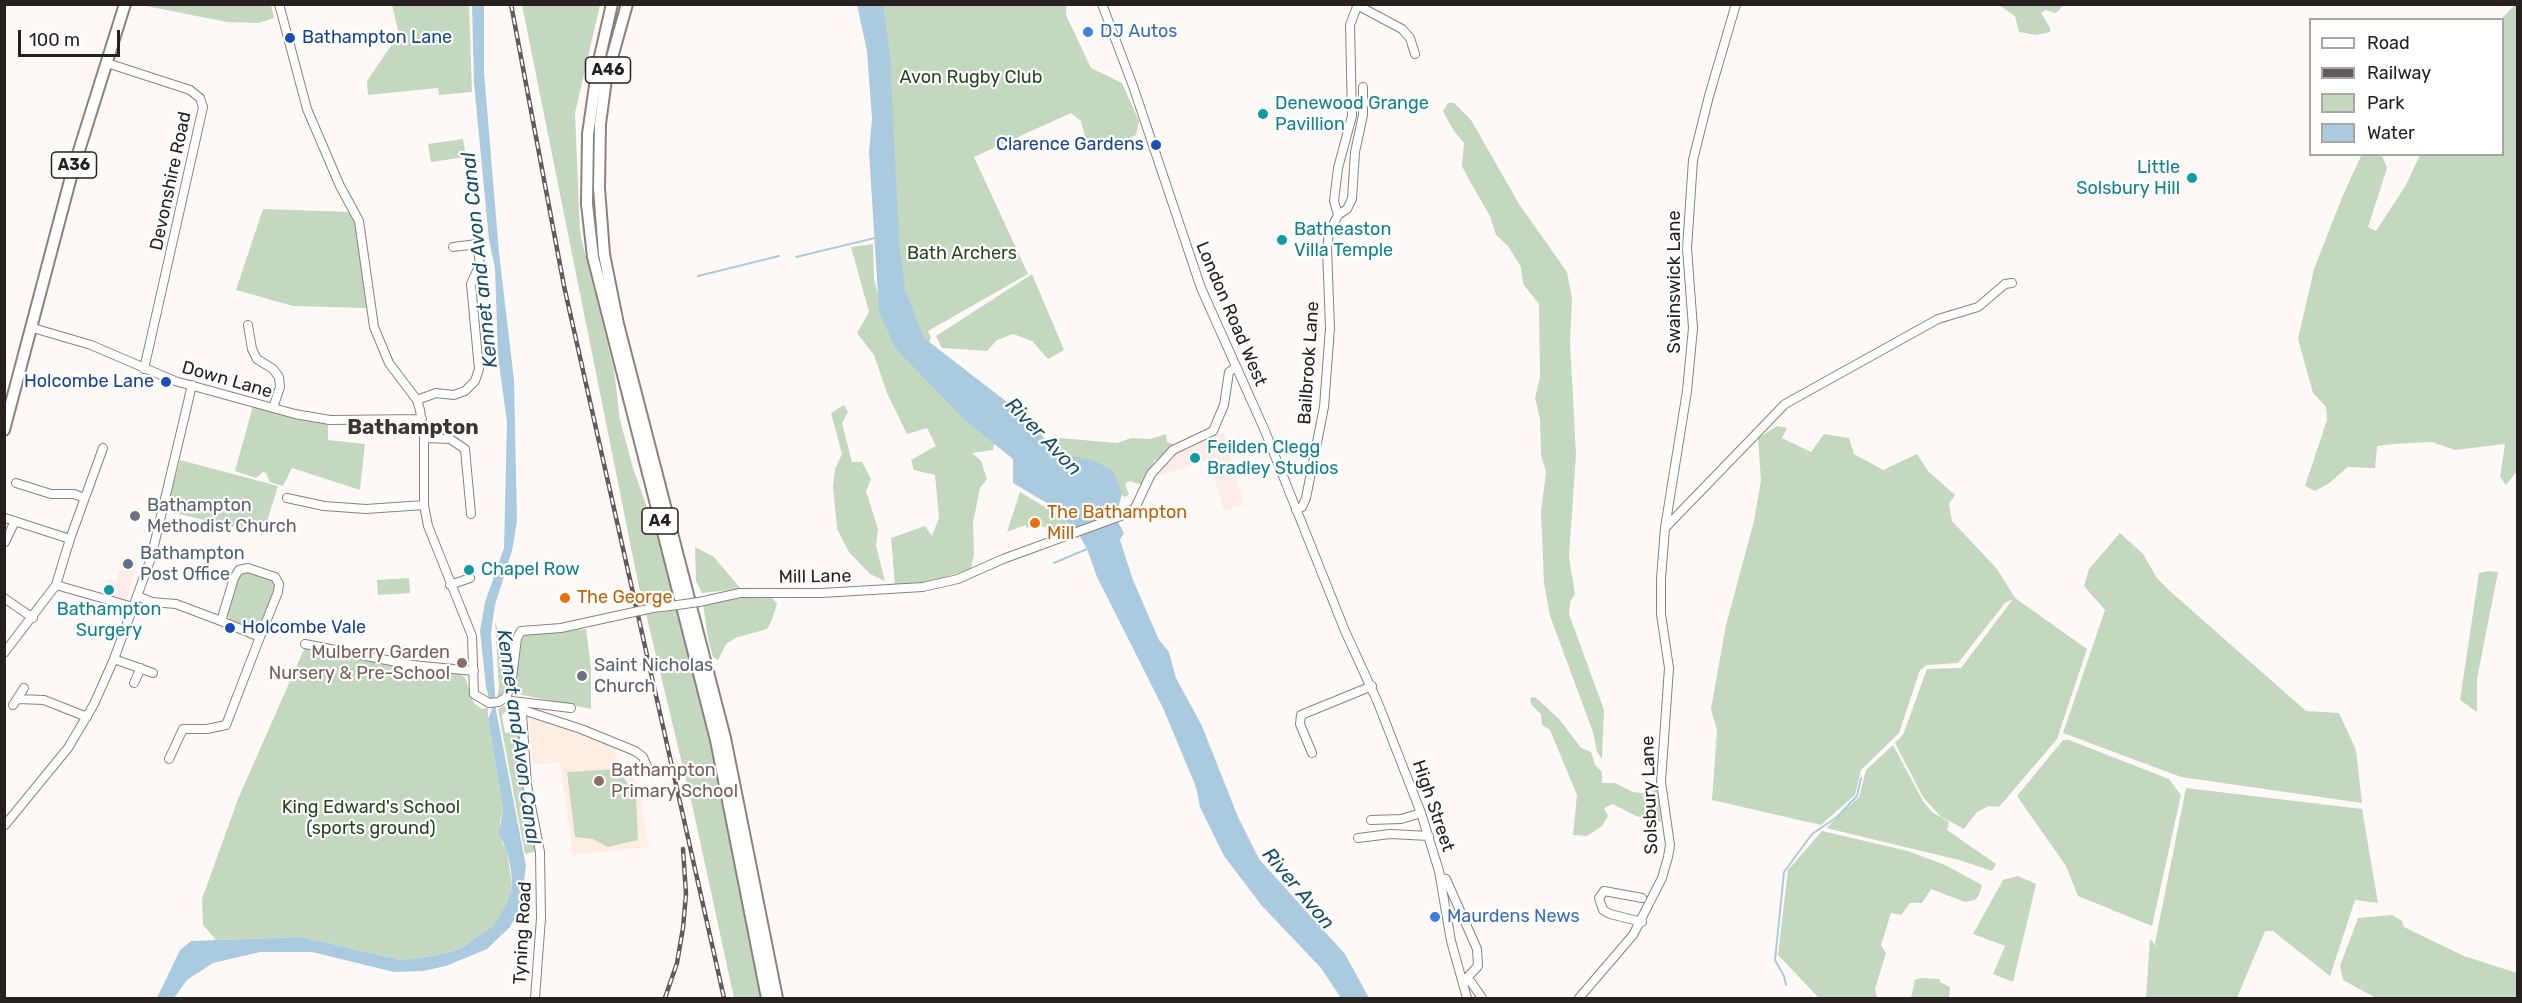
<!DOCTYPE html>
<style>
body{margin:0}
#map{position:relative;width:2522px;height:1003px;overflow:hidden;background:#fef9f7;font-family:Rubik,sans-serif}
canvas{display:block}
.frame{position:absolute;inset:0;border:6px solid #26211f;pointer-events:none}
.legend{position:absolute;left:2309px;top:18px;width:195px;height:138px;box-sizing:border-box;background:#fff;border:2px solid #a8a6a5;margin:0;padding:8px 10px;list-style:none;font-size:18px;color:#26211f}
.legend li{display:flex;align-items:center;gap:12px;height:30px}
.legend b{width:30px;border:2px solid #a8a6a5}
.scale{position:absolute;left:18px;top:30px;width:102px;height:27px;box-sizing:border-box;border:3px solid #26211f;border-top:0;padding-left:8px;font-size:18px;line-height:21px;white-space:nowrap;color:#26211f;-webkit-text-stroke:4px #fff;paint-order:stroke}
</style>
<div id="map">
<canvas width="2522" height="1003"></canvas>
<div class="frame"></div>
<ul class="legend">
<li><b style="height:8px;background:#fff"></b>Road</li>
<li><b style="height:8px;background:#615c5a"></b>Railway</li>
<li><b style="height:16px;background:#c3d8be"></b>Park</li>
<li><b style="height:16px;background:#aacae0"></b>Water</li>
</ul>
<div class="scale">100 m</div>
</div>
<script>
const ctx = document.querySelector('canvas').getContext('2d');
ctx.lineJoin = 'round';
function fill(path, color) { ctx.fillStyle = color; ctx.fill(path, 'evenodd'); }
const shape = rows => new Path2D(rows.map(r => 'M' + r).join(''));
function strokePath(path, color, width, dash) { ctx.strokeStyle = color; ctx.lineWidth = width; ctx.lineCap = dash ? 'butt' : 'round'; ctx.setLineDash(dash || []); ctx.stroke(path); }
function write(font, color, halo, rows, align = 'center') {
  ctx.font = font + ' Rubik,sans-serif'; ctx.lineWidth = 4.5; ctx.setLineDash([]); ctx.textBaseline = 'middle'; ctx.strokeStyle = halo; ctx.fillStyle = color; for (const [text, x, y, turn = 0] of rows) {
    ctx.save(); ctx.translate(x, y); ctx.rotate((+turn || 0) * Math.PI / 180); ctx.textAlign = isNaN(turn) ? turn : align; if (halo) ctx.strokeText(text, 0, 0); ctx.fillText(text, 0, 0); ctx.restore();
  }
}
const commercial = shape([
 [1224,433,1244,504,1224,510,1209,460,1157,476,1178,450],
 [123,556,138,560,126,602,102,595,106,579,116,582]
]);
const education = shape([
 [528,715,615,746,616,761,632,775,639,787,649,847,573,855,560,763,533,764]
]);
const green = shape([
 [878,4,1066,5,1066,15,1091,68,1122,83,1139,121,1136,135,1100,152,1092,150,1086,141,1081,121,1071,113,974,157,1028,274,928,331,931,337,927,349,899,283],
 [2516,4,2517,471,2506,485,2500,477,2505,444,2455,450,2432,442,2393,444,2377,446,2375,468,2348,467,2328,484,2315,491,2305,486,2327,420,2326,407,2313,393,2298,339,2314,269,2343,195,2361,156,2382,155,2387,168,2368,227,2376,231,2406,185,2420,155,2502,154,2501,19],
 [141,5,271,5,274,18,259,23,227,22],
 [392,5,469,5,472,92,439,95,438,88,368,95,367,81,399,34],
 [522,5,600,5,575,113,580,233,614,370,620,420,633,468,667,563,676,600,643,607],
 [1999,5,2064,5,2056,13,2046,10,2041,13,2050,28,2050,32,2036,35,2019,32,2015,16],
 [1448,103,1454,103,1471,120,1519,204,1567,272,1572,298,1570,342,1576,454,1569,557,1575,594,1570,602,1569,614,1604,710,1602,759,1597,752,1593,732,1550,616,1544,583,1541,512,1546,472,1541,455,1540,419,1535,398,1540,378,1539,304,1523,284,1521,267,1508,246,1496,235,1490,216,1468,178,1462,166,1464,143,1454,131,1443,111],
 [463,139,466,157,431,162,428,144],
 [263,209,352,212,363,259,367,308,293,306,236,290],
 [873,244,874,279,881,307,995,440,993,450,972,453,981,461,987,479,980,488,973,523,974,554,971,569,923,584,895,586,891,538,925,526,932,536,939,518,935,475,914,470,911,460,936,446,927,428,907,434,887,393,874,355,857,333,869,312,851,247],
 [1032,274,1064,350,1048,359,1032,341,1013,334,997,340,987,351,942,348,936,336],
 [844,405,848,412,842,423,852,462,862,462,871,479,866,491,878,529,876,546,885,581,870,574,849,552,837,529,833,486,835,469,842,454,831,413],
 [253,406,282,415,328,424,328,440,365,444,360,490,292,468,283,486,270,482,266,473,263,472,256,478,235,471],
 [1777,426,1787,428,1782,438,1811,452,1824,434,1849,438,1854,454,1883,470,1917,454,1928,471,1955,495,1949,504,1952,521,1997,569,2015,598,2087,649,2057,739,1999,807,1989,806,1977,812,1964,829,1940,816,1923,797,1895,743,1903,735,1927,669,1961,668,2013,599,2005,603,1958,663,1927,665,1920,670,1899,733,1861,770,1855,795,1821,825,1712,800,1717,730,1711,709,1726,625,1754,521,1761,481,1758,438],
 [1166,434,1167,442,1177,445,1162,460,1155,460,1142,485,1130,481,1125,484,1129,495,1124,497,1119,490,1060,459,1048,442,1060,438,1117,443,1131,438,1150,439],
 [180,460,278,486,263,534,166,511],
 [1020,492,1060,516,1073,529,1050,529,1038,525,1027,528,1026,525,1007,532],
 [2120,533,2143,554,2157,578,2171,592,2306,711,2339,713,2356,750,2362,803,2181,777,2063,733,2105,610,2084,586,2089,569],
 [695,547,714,557,741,589,702,593,696,581],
 [248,571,273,580,276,585,260,628,257,630,231,621,226,613,237,579,241,573],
 [2489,571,2498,572,2477,679,2477,712,2460,700,2479,573],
 [409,578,410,593,378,595,377,580],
 [743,596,771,597,777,604,771,622,767,629,735,638,726,644,718,660,713,657,708,639,703,603],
 [677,610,711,748,761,998,734,998,693,809,646,614],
 [495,622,503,641,501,647,511,651,505,689,497,699,499,686],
 [586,629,591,668,591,709,518,694,515,683,522,639,525,635],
 [305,647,457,670,465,678,474,703,482,709,488,708,488,719,503,809,500,822,502,843,507,850,512,887,503,914,494,925,460,949,438,955,401,960,301,937,216,940,203,925,202,899,238,799],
 [1535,697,1560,720,1581,748,1591,752,1595,765,1602,772,1602,783,1615,783,1633,792,1650,794,1657,787,1661,822,1636,816,1613,804,1604,808,1608,816,1602,826,1587,836,1573,835,1577,795,1550,730,1542,725,1541,714,1531,704,1530,698],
 [503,706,508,709,502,715,505,733,509,732,517,718,520,732,526,803,537,849,535,852,525,854,498,709],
 [2063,740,2069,740,2169,779,2181,795,2152,926,2078,896,2066,866,2017,796],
 [1893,745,1923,801,1932,812,1949,822,1947,830,1996,864,1992,871,1959,860,1826,828,1859,797,1866,770],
 [618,769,636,797,638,840,608,847,593,839,575,837,567,772],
 [2186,788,2362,809,2378,903,2355,900,2330,976,2273,931,2265,931,2237,998,2146,998,2150,939,2158,948,2155,943],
 [1822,831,1908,851,1945,865,1982,885,1979,895,1975,900,1965,902,1931,889,1922,903,1910,903,1901,915,1891,913,1881,945,1886,953,1875,989,1877,998,1819,998,1778,955,1788,870],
 [2018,876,2036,884,2013,982,1993,974,2005,946,1973,934,2003,880],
 [2392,915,2402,921,2404,927,2464,956,2517,973,2517,998,2376,998,2343,980,2340,966,2358,918],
 [1920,978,1940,979,1940,982,1950,987,1949,998,1911,998,1915,980]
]);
const water = shape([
 [472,5,484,5,484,72,499,253,514,380,517,521,512,551,495,605,491,633,496,710,526,866,520,908,510,927,487,949,446,966,423,971,394,972,312,952,260,952,213,963,187,980,174,998,157,998,180,950,191,941,301,937,401,960,438,955,460,949,494,925,506,905,512,887,511,870,507,851,499,834,503,809,488,719,492,709,486,687,480,631,485,602,504,548,507,422,498,356,495,268,489,240,474,83],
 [857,5,883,5,890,56,899,241,905,289,923,337,1021,413,1054,449,1062,454,1095,461,1113,471,1122,494,1118,508,1123,512,1117,520,1124,533,1120,540,1133,580,1159,640,1169,652,1176,678,1202,726,1238,817,1259,859,1345,954,1369,998,1341,998,1321,968,1262,906,1224,856,1200,807,1196,787,1163,708,1097,577,1087,549,1075,528,1065,521,1062,512,1013,483,1013,459,967,422,895,348,879,311,869,152,872,119,867,51]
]);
const stream = shape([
 [796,257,875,238],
 [698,276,779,256],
 [1054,563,1087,549],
 [1786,985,1784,976,1775,960,1784,872,1812,834,1837,817,1857,796,1861,778]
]);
const minor = shape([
 [279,4,307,109,340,186,359,221,374,327,389,363,417,400,420,410,424,438,424,505,428,526,472,636,474,694,489,703,499,702,506,697,511,686,517,638,521,631,561,628,625,614],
 [1102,4,1133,86,1201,288,1265,431,1345,631,1378,703,1421,813,1439,871,1451,941,1467,998],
 [1357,5,1402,29,1410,38,1415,54],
 [107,63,190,90,200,98,203,107,144,369],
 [1338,215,1347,209,1352,199,1355,152,1363,115,1363,87],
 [248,325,252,349,257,359,273,369,279,377,280,387,273,408],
 [33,328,91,345,175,381,295,414,330,420,422,419],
 [417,400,436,393,454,395,465,391,475,381,479,369,471,284,480,264,477,244,453,247],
 [424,438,450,439,465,449,471,514],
 [103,448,70,539,56,585,133,607],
 [16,483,51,494,74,494,84,498],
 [287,498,324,506,366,509,424,505],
 [1296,510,1302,507,1306,498,1324,407,1330,328,1327,248,1329,233,1338,215,1334,201,1338,168,1352,116,1350,25,1358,4],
 [5,518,70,539],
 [1666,527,1785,404,1938,319,1978,307,2005,284,2012,283],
 [5,542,15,521],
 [248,568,275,577,279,584,278,592,260,637,221,621,234,578,239,570,248,568],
 [450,585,470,578],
 [137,596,152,602,176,604,221,621],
 [4,598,33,618],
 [699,602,740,593,821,593,923,587,958,579,1003,559,1126,514,1135,508,1151,474,1173,450,1213,431,1224,405,1229,372,1236,367],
 [653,608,670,606],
 [305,644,412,665,474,671],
 [4,653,56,585],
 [114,659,153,673],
 [134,683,141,668],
 [506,697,522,714,527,785,540,852,541,918,535,998],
 [17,699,24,688],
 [512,701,571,708],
 [13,705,17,699,44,700,87,717],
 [520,709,581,729,635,751,643,757,650,773],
 [1312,753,1300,724,1301,715,1372,686],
 [169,759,183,729,207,729,226,725,260,637],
 [1371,820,1401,819,1421,813],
 [5,825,68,748,94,704,114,659,151,558,192,385],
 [1358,838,1390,834,1429,836],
 [1441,878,1446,879,1477,949,1478,966,1466,979],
 [1642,922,1610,914,1603,910,1599,898,1604,891,1642,898],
 [1463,979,1471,982,1482,998],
 [1579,998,1633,935,1662,878,1668,857,1670,845,1661,782,1669,668,1661,614,1661,579,1665,528,1687,391,1693,328,1687,248,1693,160,1709,96,1736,4]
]);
const highway = shape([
 [612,4,598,65,588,134,587,204,593,257,716,740,767,998],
 [627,4,606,79,600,124,599,188,604,254,618,324,725,738,777,998],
 [4,430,72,173,125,4]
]);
const rail = shape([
 [511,4,564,286,724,998],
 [665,998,677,963,683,928,686,894,683,849]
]);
const minorBridge = shape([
 [670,606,699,602],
 [625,614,653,608]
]);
const markers = [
 [1088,32,6,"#3f7fe0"],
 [290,38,6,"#1a4fb4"],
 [1263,114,6,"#0f9aa8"],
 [1156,145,6,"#1a4fb4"],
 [2192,178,6,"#0f9aa8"],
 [1282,240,6,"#0f9aa8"],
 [166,382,6,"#1a4fb4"],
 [1195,458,6,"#0f9aa8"],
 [135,516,6,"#6b7280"],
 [1035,523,6,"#e8710a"],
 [128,564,6,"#5c6f8a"],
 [469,570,6,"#0f9aa8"],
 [109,590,6,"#0f9aa8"],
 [565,598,6,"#e8710a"],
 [230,628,6,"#1a4fb4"],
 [462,663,6,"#8d6e63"],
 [582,676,6,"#6b7280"],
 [599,781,6,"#8d6e63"],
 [1435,917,6,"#3f7fe0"]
];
const shields = [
 [608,70,45],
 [74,165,45],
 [660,521,36]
];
const shieldNames = [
 ["A46",608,70],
 ["A36",74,165],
 ["A4",660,521]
];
const shopNames = [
 ["DJ Autos",1100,32],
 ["Maurdens News",1447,917]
];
const transitNames = [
 ["Bathampton Lane",302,38],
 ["Clarence Gardens",1144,145,"right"],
 ["Holcombe Lane",154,382,"right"],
 ["Holcombe Vale",242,628]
];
const parkNames = [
 ["Avon Rugby Club",971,78],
 ["Bath Archers",962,254],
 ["King Edward's School",371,808],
 ["(sports ground)",371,829]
];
const cultureNames = [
 ["Denewood Grange",1275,104],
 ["Pavillion",1275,125],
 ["Little",2180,168,"right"],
 ["Solsbury Hill",2180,189,"right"],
 ["Batheaston",1294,230],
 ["Villa Temple",1294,251],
 ["Feilden Clegg",1207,448],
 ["Bradley Studios",1207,469],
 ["Chapel Row",481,570],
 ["Bathampton",109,610,"center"],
 ["Surgery",109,631,"center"]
];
const streetNames = [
 ["Devonshire Road",171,181,-78],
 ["Swainswick Lane",1675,282,-90],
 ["London Road West",1231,314,67],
 ["Bailbrook Lane",1309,363,-86],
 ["Down Lane",227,380,16],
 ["Mill Lane",815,577,-1],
 ["Solsbury Lane",1650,795,-92],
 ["High Street",1433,806,71],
 ["Tyning Road",523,933,-87]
];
const worshipNames = [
 ["Bathampton",147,506],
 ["Methodist Church",147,527],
 ["Saint Nicholas",594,666],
 ["Church",594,687]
];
const foodNames = [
 ["The Bathampton",1047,513],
 ["Mill",1047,534],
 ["The George",577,598]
];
const serviceNames = [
 ["Bathampton",140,554],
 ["Post Office",140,575]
];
const educationNames = [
 ["Mulberry Garden",450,653],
 ["Nursery & Pre-School",450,674],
 ["Bathampton",611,771,"left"],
 ["Primary School",611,792,"left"]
];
const waterNames = [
 ["Kennet and Avon Canal",480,260,-96],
 ["River Avon",1043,437,46],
 ["Kennet and Avon Canal",518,737,82],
 ["River Avon",1298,889,50]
];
const quarterNames = [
 ["Bathampton",413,428]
];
fill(commercial, '#fcece7');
fill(education, '#ffece3');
fill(green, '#c3d8be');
fill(water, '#aacae0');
strokePath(stream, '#aacae0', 2);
strokePath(minor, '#8d817c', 10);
strokePath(highway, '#8d817c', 14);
strokePath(minor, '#fff', 8);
strokePath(highway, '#fff', 10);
strokePath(rail, '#615c5a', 4.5);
strokePath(rail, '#fff', 2, [7]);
strokePath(minorBridge, '#8d817c', 10, []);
strokePath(minorBridge, '#fff', 8);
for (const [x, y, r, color] of markers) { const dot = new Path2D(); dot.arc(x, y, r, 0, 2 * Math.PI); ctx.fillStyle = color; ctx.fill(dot); strokePath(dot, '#fff', 2); }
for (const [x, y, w] of shields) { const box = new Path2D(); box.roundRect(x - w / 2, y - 13, w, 26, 4.5); ctx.fillStyle = '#fff'; ctx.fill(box); strokePath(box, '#26211f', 1.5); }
write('bold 16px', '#26211f', null, shieldNames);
write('18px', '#366cbe', '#fff', shopNames, 'left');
write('18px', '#164399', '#fff', transitNames, 'left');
write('18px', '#26461d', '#fff', parkNames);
write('18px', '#0d838f', '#fff', cultureNames, 'left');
write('18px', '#26211f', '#fff', streetNames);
write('18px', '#5b616d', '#fff', worshipNames, 'left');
write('18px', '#c56008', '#fff', foodNames, 'left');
write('18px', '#4e5e75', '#fff', serviceNames, 'left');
write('18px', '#785e54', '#fff', educationNames, 'right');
write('italic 20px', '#164d6b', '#fff', waterNames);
write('bold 21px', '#3e3430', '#fff', quarterNames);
</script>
